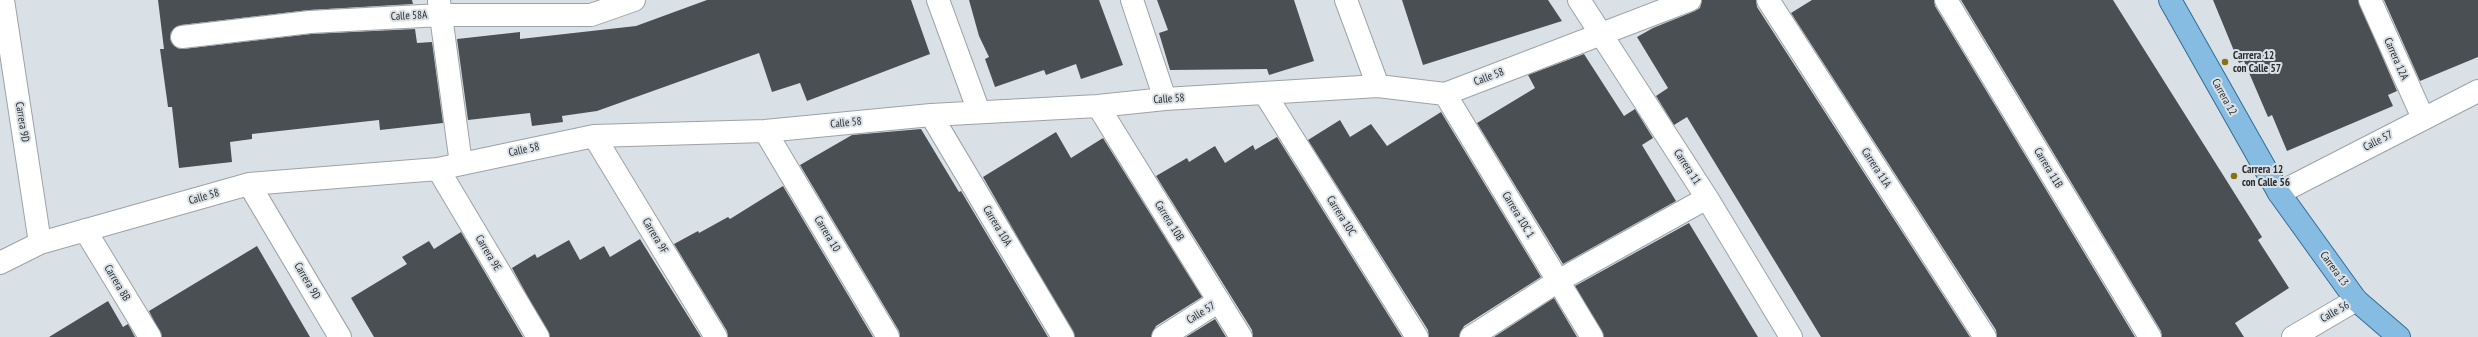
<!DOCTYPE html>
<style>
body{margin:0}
canvas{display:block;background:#dae1e6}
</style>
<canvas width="2478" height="337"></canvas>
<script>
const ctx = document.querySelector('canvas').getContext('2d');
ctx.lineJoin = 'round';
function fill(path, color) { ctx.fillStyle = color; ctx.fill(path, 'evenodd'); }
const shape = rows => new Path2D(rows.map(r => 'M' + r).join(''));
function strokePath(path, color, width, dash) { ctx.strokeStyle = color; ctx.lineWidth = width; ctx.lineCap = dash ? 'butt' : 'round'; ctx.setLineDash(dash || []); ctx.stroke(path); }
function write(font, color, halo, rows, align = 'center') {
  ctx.font = font + ' "PT Sans Narrow",sans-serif'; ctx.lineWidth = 4; ctx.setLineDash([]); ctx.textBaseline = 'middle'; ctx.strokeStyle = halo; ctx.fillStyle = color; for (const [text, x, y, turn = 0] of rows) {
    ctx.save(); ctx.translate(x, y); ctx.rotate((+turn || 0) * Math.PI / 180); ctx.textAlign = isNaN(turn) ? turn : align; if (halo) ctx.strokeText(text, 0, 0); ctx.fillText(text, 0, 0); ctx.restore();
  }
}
const building = shape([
 [158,0,412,0,413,4,309,10,181,25,171,32,170,39,177,48,183,49,311,34,415,29,417,43,432,42,443,123,380,130,379,120,252,134,252,139,230,142,232,162,179,168,172,107,168,107,160,49,164,49],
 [707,0,911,0,930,54,807,101,800,83,772,92,759,53,597,111,562,116,563,122,532,126,530,113,468,120,457,39,520,32,520,39,636,26],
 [969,0,1099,0,1123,65,1081,79,1076,64,1046,75,1044,70,995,87,985,59,989,57,979,36],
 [1157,0,1294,0,1314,61,1269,75,1267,69,1170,70,1159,33,1168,30],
 [1402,0,1548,0,1562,21,1423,65],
 [1702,0,1756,0,1757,7,1970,337,1821,337,1687,117,1674,125,1656,96,1668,88,1637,37,1653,28,1695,11,1700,8],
 [1812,0,1934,0,1935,6,2135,337,1997,337,1996,330,1791,13],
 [1961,0,2113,0,2262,237,2258,240,2289,288,2235,323,2244,337,2162,337,2161,331],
 [2213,0,2358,0,2397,91,2388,95,2393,106,2287,151,2272,115,2268,117,2244,61,2239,63],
 [2384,0,2478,0,2478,57,2420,81],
 [1584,54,1624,116,1635,109,1653,138,1642,145,1676,201,1563,264,1477,123,1535,88,1528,75],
 [1441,112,1541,277,1464,326,1459,337,1429,337,1428,330,1308,140,1340,120,1350,137,1371,124,1387,146],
 [921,129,959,192,961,191,1048,337,900,337,899,331,800,165,852,135],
 [1056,132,1071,158,1103,138,1202,297,1156,326,1151,337,1075,337,983,177],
 [1277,137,1402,337,1253,337,1252,330,1156,176,1187,158,1189,162,1215,146,1225,163,1253,145,1255,150],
 [783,186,873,337,728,337,727,331,674,244,698,231,699,233,728,217,730,219],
 [1689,223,1758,337,1604,337,1575,286],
 [461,232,523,337,374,337,351,298,407,264,402,257,429,241,434,249],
 [640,239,701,337,550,337,512,268,535,254,537,258,569,240,580,260,604,246,610,257],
 [257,246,310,337,162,337,149,311],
 [1554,298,1577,337,1494,337],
 [108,301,123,327,128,324,135,337,49,337],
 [1215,319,1226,337,1186,337]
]);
const minor = shape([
 [3,0,40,243],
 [938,0,979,112],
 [1132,0,1165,99],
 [1346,0,1378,86],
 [1579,0,1707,198,1791,337],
 [1768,0,1985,337],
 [1946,0,2150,337],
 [2370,0,2423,118],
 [439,1,461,164],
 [182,37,310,22,441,15,591,15,634,0],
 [1265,94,1417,337],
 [1445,94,1592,337],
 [1098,106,1241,337],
 [931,115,1063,337],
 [765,131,888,337],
 [594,136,716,337],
 [438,169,538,337],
 [249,184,340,337],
 [2279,193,2478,91],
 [85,230,150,337],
 [0,263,40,243,249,184,438,169,594,136,765,131,931,115,1098,106,1165,99,1378,86,1445,94,1690,0],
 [1163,337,1219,301],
 [1471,337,1558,281,1707,198],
 [2293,337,2356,300]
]);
const major = shape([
 [2170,0,2279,193,2356,300,2399,337]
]);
const markers = [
 [2225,62,4,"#897011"],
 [2234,176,4,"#897011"]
];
const streetNames = [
 ["Calle 58A",409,16,-3],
 ["Carrera 12A",2396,59,66],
 ["Calle 58",1489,77,-21],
 ["Carrera 12",2224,97,61],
 ["Calle 58",1169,99,-4],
 ["Carrera 9D",22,122,81],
 ["Calle 58",846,123,-6],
 ["Calle 57",2378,141,-27],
 ["Calle 58",524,150,-12],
 ["Carrera 11",1687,167,57],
 ["Carrera 11A",1876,168,57],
 ["Carrera 11B",2048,168,59],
 ["Calle 58",204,197,-16],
 ["Carrera 10C 1",1518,215,59],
 ["Carrera 10C",1341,216,58],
 ["Carrera 10B",1169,221,58],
 ["Carrera 10A",997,226,59],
 ["Carrera 10",827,234,59],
 ["Carrera 9F",655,236,59],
 ["Carrera 9E",488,253,59],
 ["Carrera 13",2334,269,54],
 ["Carrera 9D",307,281,59],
 ["Carrera 8B",117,283,59],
 ["Calle 56",2335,312,-30],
 ["Calle 57",1201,313,-32]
];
const poiNames = [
 ["Carrera 12",2233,56],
 ["con Calle 57",2233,69],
 ["Carrera 12",2242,170],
 ["con Calle 56",2242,183]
];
fill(building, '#4a4f53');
strokePath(minor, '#9da2a7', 24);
strokePath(major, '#306c95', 24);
strokePath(minor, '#fff', 22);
strokePath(major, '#86bce2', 22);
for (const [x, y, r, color] of markers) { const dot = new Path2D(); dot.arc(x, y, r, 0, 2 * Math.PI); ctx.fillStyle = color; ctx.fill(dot); strokePath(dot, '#dae1e6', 1.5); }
write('11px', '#282a2c', '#dae1e6', streetNames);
write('bold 11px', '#282a2c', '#dae1e6', poiNames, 'left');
</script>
